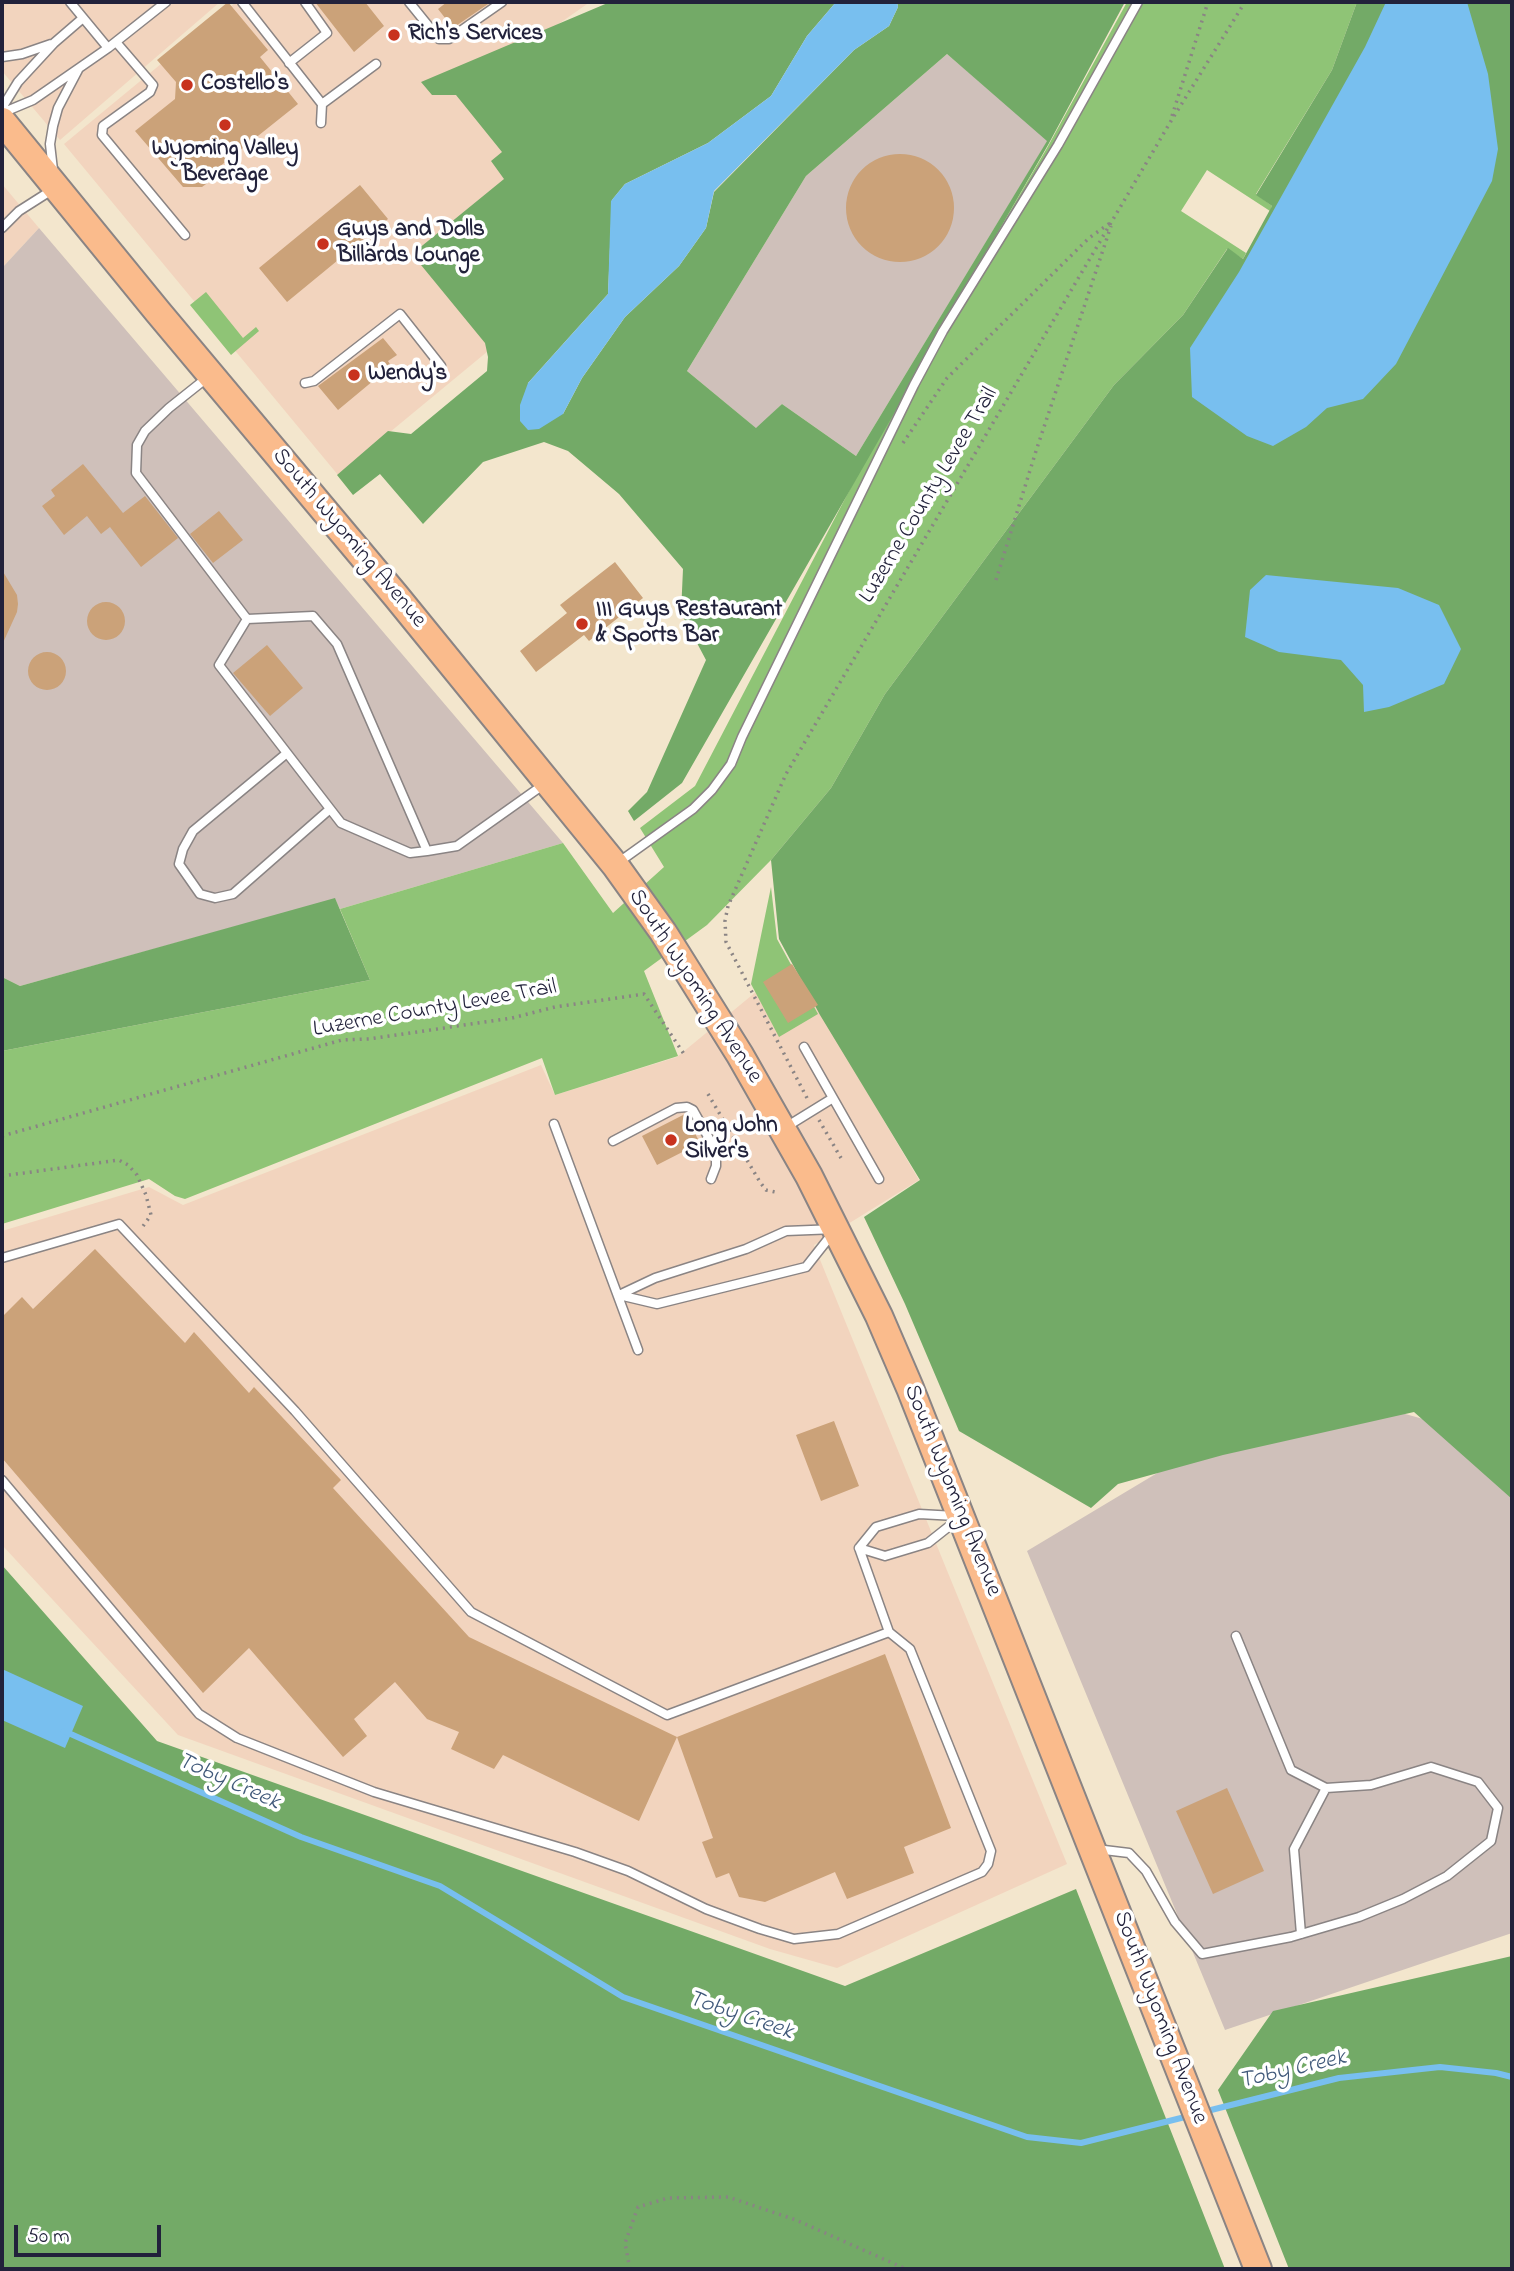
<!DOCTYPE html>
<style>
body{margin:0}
#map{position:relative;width:1514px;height:2271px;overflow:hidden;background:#f3e6cd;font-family:"Indie Flower",sans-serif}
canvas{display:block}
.frame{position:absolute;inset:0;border:4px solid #22223b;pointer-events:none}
.scale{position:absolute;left:14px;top:2225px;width:147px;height:32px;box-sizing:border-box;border:4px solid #22223b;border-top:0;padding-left:9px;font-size:21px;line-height:24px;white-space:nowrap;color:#22223b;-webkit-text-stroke:5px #fff;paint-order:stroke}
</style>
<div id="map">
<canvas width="1514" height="2271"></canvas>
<div class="frame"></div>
<div class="scale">50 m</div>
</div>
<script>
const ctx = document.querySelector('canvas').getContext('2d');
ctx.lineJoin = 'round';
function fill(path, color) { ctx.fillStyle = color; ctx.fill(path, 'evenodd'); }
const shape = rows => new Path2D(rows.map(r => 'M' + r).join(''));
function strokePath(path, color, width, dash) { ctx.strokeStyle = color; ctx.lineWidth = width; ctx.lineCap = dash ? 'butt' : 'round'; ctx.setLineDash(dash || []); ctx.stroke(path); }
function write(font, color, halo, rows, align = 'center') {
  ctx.font = font + ' "Indie Flower",sans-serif'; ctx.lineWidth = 7; ctx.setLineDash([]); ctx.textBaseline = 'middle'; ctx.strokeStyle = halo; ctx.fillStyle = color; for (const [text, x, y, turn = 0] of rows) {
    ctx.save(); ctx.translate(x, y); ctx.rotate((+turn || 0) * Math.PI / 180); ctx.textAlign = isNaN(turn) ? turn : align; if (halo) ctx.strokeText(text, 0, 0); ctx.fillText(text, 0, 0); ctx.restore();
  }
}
const built = shape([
 [2,2,220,2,60,140,2,71],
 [236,2,590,2,480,79,555,172,505,337,338,475,64,144],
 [2,184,39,228,2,268],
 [791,963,919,1180,814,1245,1067,1864,837,1968,770,1949,178,1735,2,1545,2,1231,149,1187,183,1205,541,1065,555,1095,677,1057]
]);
const industrial = shape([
 [947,54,1048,140,856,456,782,404,757,429,687,371,806,176],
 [39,228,563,843,340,909,335,899,20,986,2,977,2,268],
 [1387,1409,1503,1441,1512,1446,1512,1933,1225,2030,1027,1551,1184,1457]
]);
const green = shape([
 [1127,2,1357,2,1332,70,1256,194,1272,206,1270,211,1207,170,1181,211,1246,253,1243,259,1227,249,1183,315,1114,385,885,694,831,788,771,860,707,925,644,971,678,1056,555,1095,542,1058,185,1199,175,1196,149,1179,2,1224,2,1051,370,980,340,909,563,843,613,913,664,867,640,828,695,786,871,449,1047,148],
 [206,292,243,338,256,327,259,331,231,355,190,305],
 [771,887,777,939,818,1014,779,1037,751,984]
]);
const forest = shape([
 [610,2,836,2,807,36,771,96,708,143,625,184,612,200,608,294,528,383,563,414,582,378,625,317,679,266,706,228,714,192,854,50,889,26,898,7,897,2,1125,2,1048,145,682,783,634,821,628,811,647,792,706,660,681,613,683,569,619,494,568,451,544,442,483,462,423,524,380,474,353,495,337,475,388,431,411,434,487,371,488,357,485,343,412,254,504,179,491,161,502,152,456,95,432,95,421,82],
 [947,54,1047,141,856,456,782,404,756,428,687,371,806,176],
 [1357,2,1512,2,1512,1499,1414,1412,1223,1455,1118,1484,1091,1508,959,1431,905,1304,864,1217,920,1180,820,1015,779,939,771,860,831,788,885,694,1114,385,1183,315,1228,248,1243,259,1272,206,1256,195,1332,70],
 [335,898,370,980,2,1051,2,977,20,986],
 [2,1565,157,1741,845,1986,1076,1889,1225,2269,2,2269],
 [1512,1956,1512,2269,1289,2269,1218,2090,1273,2011]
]);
const water = shape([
 [836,2,897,2,898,7,889,26,854,50,714,191,706,228,679,266,625,317,582,378,563,414,539,429,528,430,520,421,520,405,528,383,608,294,611,201,625,184,708,143,771,96,807,36],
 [1386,2,1467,2,1488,74,1498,149,1492,181,1396,364,1363,399,1327,408,1306,427,1273,446,1247,436,1192,397,1190,348,1239,272,1365,47],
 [1266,575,1398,588,1439,605,1461,649,1444,684,1389,707,1364,712,1363,685,1341,660,1279,652,1245,637,1250,590],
 [2,1669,83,1706,65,1748,2,1720]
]);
const stream = shape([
 [64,1731,301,1837,440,1886,623,1997,1027,2137,1081,2143,1189,2116],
 [1203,2112,1339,2078,1440,2067,1496,2073,1512,2077]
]);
const building = shape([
 [228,2,268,50,260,57,298,104,214,171,217,176,202,187,183,187,135,131,175,99,176,82,157,60],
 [315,2,365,2,384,26,354,52],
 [447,2,491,2,453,28,438,9],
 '846 208a54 54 0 1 1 108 0a54 54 0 1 1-108 0Z',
 [360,185,388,219,287,302,259,268],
 [383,338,397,355,388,361,391,366,338,410,318,386],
 [83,464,123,513,145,496,178,538,141,567,110,527,101,534,87,516,64,535,42,506,55,496,51,490],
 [219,511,243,540,213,563,190,534],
 [615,562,643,598,589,641,584,635,536,672,520,651,567,613,560,605],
 [2,570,17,595,18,604,17,612,2,645],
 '87 621a19 19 0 1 1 38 0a19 19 0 1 1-38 0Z',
 [267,645,303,688,270,716,233,673],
 '28 671a19 19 0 1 1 38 0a19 19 0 1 1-38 0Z',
 [792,964,818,1005,788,1023,763,982],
 [685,1114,700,1143,657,1165,642,1136],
 [95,1249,185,1343,194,1332,249,1393,254,1387,341,1480,333,1488,469,1637,677,1737,639,1821,503,1755,494,1769,451,1749,459,1732,427,1719,395,1682,354,1719,367,1736,343,1757,249,1648,203,1693,2,1458,2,1317,22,1297,33,1309],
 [834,1421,859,1486,821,1501,796,1435],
 [885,1654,951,1828,904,1847,914,1873,847,1899,835,1872,765,1902,739,1897,729,1873,716,1878,702,1842,713,1838,677,1737],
 [1227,1788,1264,1871,1213,1894,1176,1811]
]);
const path = shape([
 [1172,116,1208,2],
 [903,443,947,378,1089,238,1110,223],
 [996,580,1036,451,1111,226],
 [708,1094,760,1182,766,1190,775,1192],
 [807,1098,726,942,725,921,728,906,786,774,1171,121,1245,2],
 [819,1120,841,1158],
 [2,1136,342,1040,369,1039,512,1018,555,1007,644,994,684,1054],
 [2,1176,119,1160,128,1165,137,1175,146,1195,151,1215,141,1229],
 [630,2269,625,2243,638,2207,668,2198,728,2197,796,2220,906,2269]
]);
const lane = shape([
 [70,2,108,48],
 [242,2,322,104,376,64],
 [409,2,439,39,449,39,502,2],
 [116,42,153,85,150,92,103,126,102,135,185,235],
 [2,57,22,54,51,44],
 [289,63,327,33,305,2],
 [2,108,18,82,54,43,83,18],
 [2,113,33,100,108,48,166,2],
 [321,123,322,104],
 [53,170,50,144,53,126,58,108,78,70],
 [2,228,19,211,52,190],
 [208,377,169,408,145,431,137,445,136,473,247,619,313,616,337,644,427,851,457,846,543,785],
 [305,383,314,381,400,314,441,366],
 [247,619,219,665,341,823,410,853,427,851],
 [287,753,193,831,183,849,179,864,200,894,215,898,233,894,330,809],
 [619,862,693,809,712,790,731,764,742,737,914,385,943,331,1058,145,1138,2],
 [804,1047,879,1179],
 [554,1124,638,1350],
 [786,1127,833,1098],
 [613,1141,676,1108,687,1107,693,1110,716,1151,716,1166,711,1179],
 [836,1229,806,1267,657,1304,619,1295,655,1278,746,1249,786,1231,836,1229],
 [2,1258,119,1224,295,1411,471,1612,667,1715,889,1632],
 [2,1480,199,1714,237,1738,374,1792,575,1852,628,1871,706,1909,760,1929,794,1939,838,1934,982,1872,988,1864,991,1851,910,1649,889,1632,859,1548],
 [859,1548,885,1556,928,1543,957,1520],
 [859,1548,876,1527,919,1514,956,1516],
 [1096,1849,1129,1853,1146,1871,1175,1922,1202,1954,1291,1937,1359,1917,1403,1899,1447,1876,1491,1841,1498,1808,1478,1782,1431,1767,1371,1785,1326,1788,1291,1770,1236,1636],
 [1301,1934,1294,1849,1326,1788]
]);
const primary = shape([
 [2,121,158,312,396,596,615,865,663,932,740,1055,809,1176,879,1316,910,1388,1258,2269]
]);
const markers = [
 [394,35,7,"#c8321e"],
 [187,85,7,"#c8321e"],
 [225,125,7,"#c8321e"],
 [323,244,7,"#c8321e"],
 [354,375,7,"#c8321e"],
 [582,624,7,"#c8321e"],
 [671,1140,7,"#c8321e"]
];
const poiNames = [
 ["Rich's Services",408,35],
 ["Costello's",201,85],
 ["Wyoming Valley",225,150,"center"],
 ["Beverage",225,176,"center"],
 ["Guys and Dolls",337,231],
 ["Billards Lounge",337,257],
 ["Wendy's",368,375],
 ["III Guys Restaurant",596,611],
 ["& Sports Bar",596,637],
 ["Long John",685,1127],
 ["Silver's",685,1153]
];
const streetNames = [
 ["Luzerne County Levee Trail",930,496,-59],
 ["South Wyoming Avenue",348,539,50],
 ["South Wyoming Avenue",694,987,57],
 ["Luzerne County Levee Trail",435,1010,-10],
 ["South Wyoming Avenue",951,1491,68],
 ["South Wyoming Avenue",1159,2018,69]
];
const waterNames = [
 ["Toby Creek",228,1783,24],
 ["Toby Creek",740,2017,19],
 ["Toby Creek",1293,2071,-13]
];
fill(built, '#f2d4be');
fill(industrial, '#cfc0ba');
fill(green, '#8fc476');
fill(forest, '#73aa67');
fill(water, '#78bfef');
strokePath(stream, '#78bfef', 6);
fill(building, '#cba279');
strokePath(lane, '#8a8484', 11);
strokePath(primary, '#8a8484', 30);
strokePath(path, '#8a8484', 3.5, [2, 5]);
strokePath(lane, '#fff', 8);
strokePath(primary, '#fabb8c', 26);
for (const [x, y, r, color] of markers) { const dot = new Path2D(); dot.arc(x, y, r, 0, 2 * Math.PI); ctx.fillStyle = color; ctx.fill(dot); strokePath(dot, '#fff', 2.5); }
write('bold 23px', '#22223b', '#fff', poiNames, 'left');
write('23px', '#22223b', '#fff', streetNames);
write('italic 24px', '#40597a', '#fff', waterNames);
</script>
